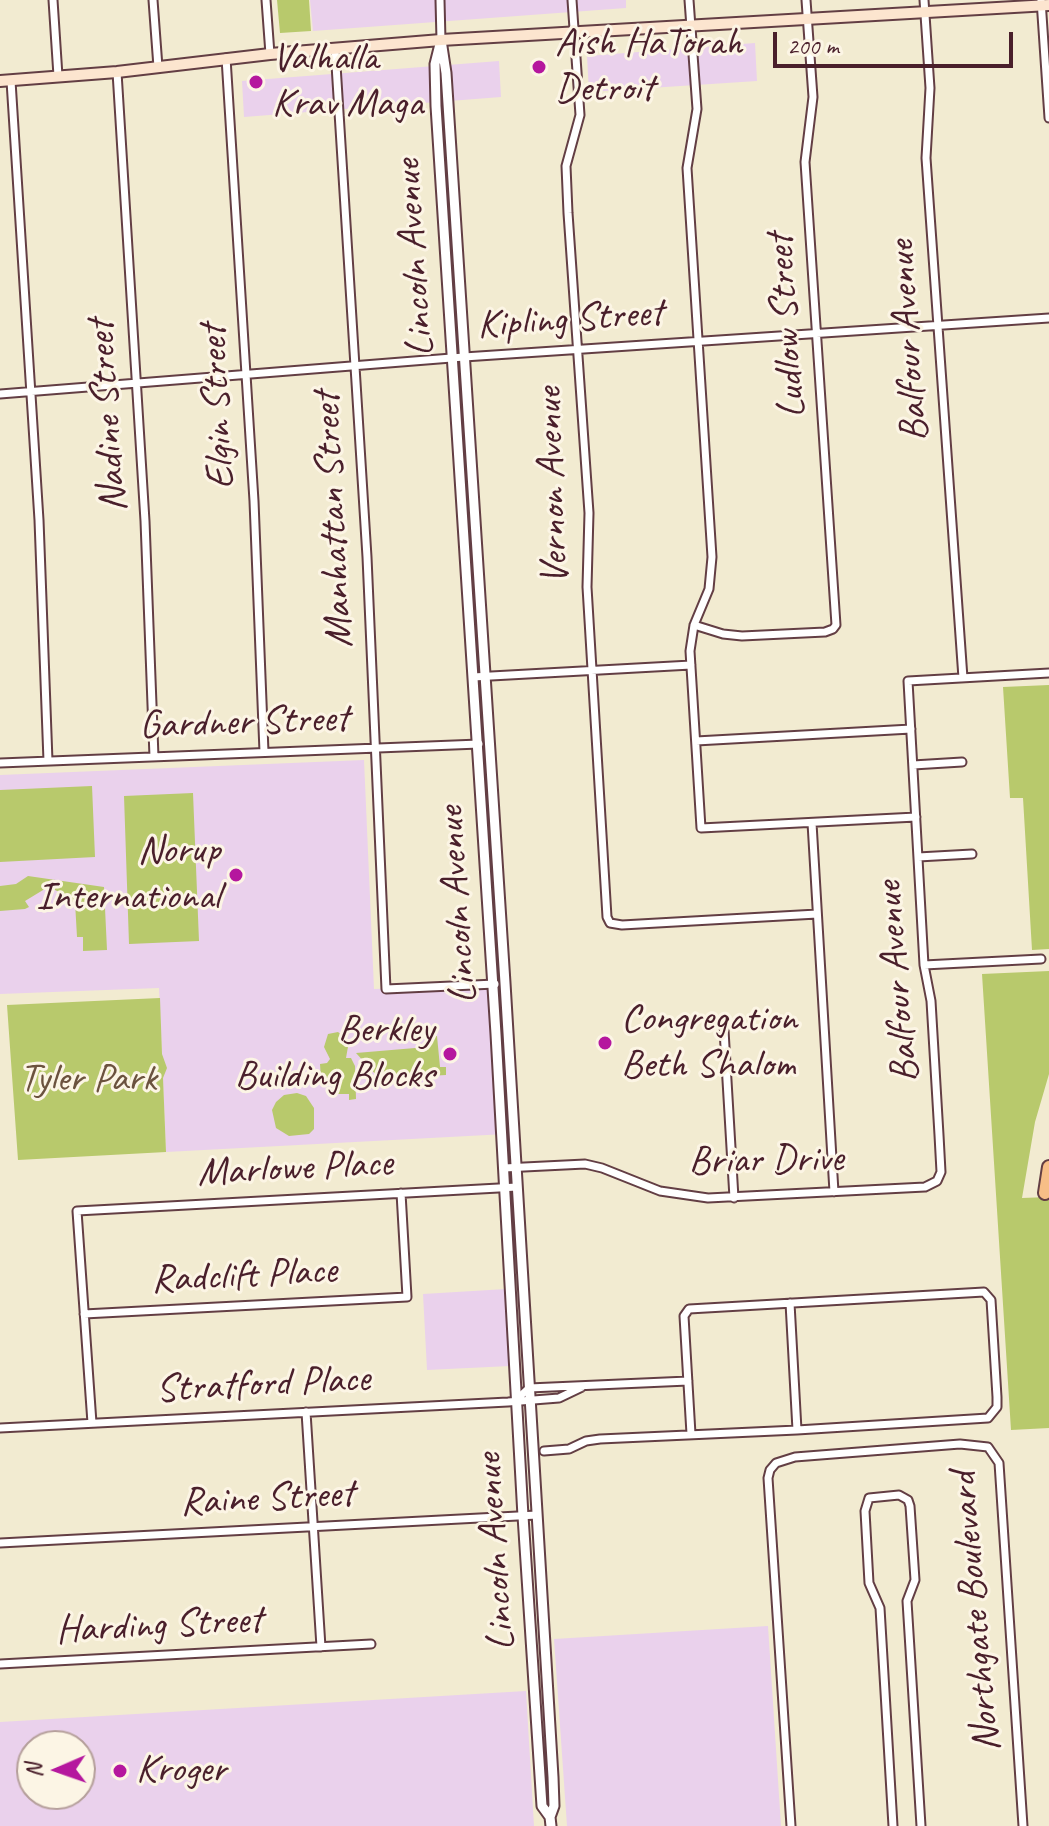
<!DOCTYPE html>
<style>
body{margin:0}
#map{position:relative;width:1049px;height:1826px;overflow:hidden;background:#f2ebd1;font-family:Caveat,sans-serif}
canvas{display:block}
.north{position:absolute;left:16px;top:1730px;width:80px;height:80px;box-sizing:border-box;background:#fcf5e5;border:2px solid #b59f9b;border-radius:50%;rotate:268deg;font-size:22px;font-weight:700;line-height:32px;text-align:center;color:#4a1f2b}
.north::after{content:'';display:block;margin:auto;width:28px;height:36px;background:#b5179e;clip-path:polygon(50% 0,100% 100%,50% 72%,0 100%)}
.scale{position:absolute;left:773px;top:32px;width:240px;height:36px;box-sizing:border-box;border:4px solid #4a1f2b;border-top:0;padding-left:10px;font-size:24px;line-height:28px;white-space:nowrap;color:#4a1f2b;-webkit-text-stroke:6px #fcf5e5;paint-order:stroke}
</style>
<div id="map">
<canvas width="1049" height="1826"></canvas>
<div class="north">N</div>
<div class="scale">200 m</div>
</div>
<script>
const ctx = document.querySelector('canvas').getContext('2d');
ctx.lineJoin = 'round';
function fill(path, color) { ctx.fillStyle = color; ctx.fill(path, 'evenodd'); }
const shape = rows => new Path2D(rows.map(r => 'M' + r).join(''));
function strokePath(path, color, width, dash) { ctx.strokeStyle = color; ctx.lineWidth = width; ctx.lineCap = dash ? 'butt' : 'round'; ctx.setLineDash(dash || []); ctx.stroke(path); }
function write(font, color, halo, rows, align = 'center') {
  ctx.font = font + ' Caveat,sans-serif'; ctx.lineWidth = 6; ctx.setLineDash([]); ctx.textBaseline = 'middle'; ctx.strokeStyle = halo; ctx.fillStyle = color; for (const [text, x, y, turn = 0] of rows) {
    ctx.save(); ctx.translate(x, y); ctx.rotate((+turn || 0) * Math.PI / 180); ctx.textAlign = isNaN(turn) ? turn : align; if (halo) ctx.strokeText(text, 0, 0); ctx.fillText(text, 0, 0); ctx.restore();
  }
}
const built = shape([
 [310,0,626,0,626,8,313,31],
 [755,43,757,81,589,92,587,56],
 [499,61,501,97,244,117,242,81],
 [364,760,374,989,497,985,506,1134,166,1152,159,988,0,994,0,775],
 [506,1289,510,1366,427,1370,423,1294],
 [768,1626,781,1826,567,1826,554,1639],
 [526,1691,534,1826,0,1826,0,1722],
 [32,1746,80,1746,80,1794,32,1794]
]);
const green = shape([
 [277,0,309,0,311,31,280,33],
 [1049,685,1049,949,1032,950,1023,798,1010,798,1003,687],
 [92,786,95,857,0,862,0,790],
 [193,793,199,941,129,944,124,796],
 [28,876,104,887,107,950,83,951,83,937,77,937,75,902,70,902,69,897,53,889,50,891,48,887,25,901,29,907,25,909,0,911,0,886,16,884],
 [1049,971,1049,1074,1035,1122,1022,1198,1049,1197,1049,1428,1011,1430,982,974],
 [160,998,162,1054,167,1068,163,1078,166,1152,18,1160,7,1005],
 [338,1032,349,1041,346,1058,351,1058,355,1066,356,1099,349,1100,349,1094,338,1094,337,1079,321,1079,320,1064,327,1063,330,1059,324,1047,328,1034],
 [427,1036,437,1036,440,1067,446,1067,446,1075,394,1078,377,1076,356,1053,427,1047],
 [297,1093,306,1096,314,1108,314,1129,309,1134,289,1136,276,1128,272,1110,276,1102,284,1095]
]);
const minor = shape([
 [53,0,58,76],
 [153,0,158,67],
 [266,0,270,54],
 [440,0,441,40],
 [572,0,580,115,566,166,568,213,589,513,587,587,607,917,610,923,622,925,817,914],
 [689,0,697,109,687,168,712,557,709,589,694,625,690,651,701,828,916,817],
 [924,0,930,88,926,158,963,678],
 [1041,0,1049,118],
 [335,49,367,557,386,989,495,984],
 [226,58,254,501,264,752],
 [117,72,145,521,154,757],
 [11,81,39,520,48,761],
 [0,394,464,357,1049,318],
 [694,625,723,634,742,636,825,632,833,629,836,625,805,162,813,97,806,0],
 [473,677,691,665],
 [696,741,911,729],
 [0,763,479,744],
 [913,765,962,762],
 [812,823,834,1192],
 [918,857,972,854],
 [924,965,1041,959],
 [724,1030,734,1198],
 [504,1168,585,1164,602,1168,660,1191,708,1198,925,1187,937,1181,941,1172,939,1135,931,1001,924,965,908,681,1049,673],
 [790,1303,797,1430],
 [84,1314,407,1297,401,1193],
 [516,1400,529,1388,688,1381],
 [306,1412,321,1647],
 [92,1423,77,1211,517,1187],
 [0,1428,508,1402,559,1398,582,1387],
 [544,1451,569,1449,586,1441,600,1439,797,1430,988,1418,997,1407,997,1397,991,1300,984,1292,689,1309,684,1316,691,1434],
 [0,1543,537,1515],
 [0,1664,371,1644],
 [791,1826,768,1478,770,1470,776,1463,795,1457,960,1444,988,1447,999,1463,1023,1826],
 [893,1826,880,1608,869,1583,865,1511,869,1498,899,1495,908,1500,910,1506,915,1580,907,1601,921,1826]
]);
const tertiary = shape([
 [441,40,446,73,505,983,553,1777,554,1806,550,1817,551,1826],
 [440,44,435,64,436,106,496,1034,523,1516,542,1806,550,1817]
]);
const secondary = shape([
 [0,81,117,72,270,54,441,40,1049,5]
]);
const motorway = shape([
 [1045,1193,1049,1167]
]);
const markers = [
 [539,67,8,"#b5179e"],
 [256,82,8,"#b5179e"],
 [236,875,8,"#b5179e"],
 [605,1043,8,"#b5179e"],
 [450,1054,8,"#b5179e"],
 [120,1771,8,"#b5179e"]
];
const poiNames = [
 ["Aish HaTorah",555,44],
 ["Detroit",555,90],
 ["Valhalla",272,59],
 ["Krav Maga",272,105],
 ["Norup",220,852,"right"],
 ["International",220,898,"right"],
 ["Congregation",621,1020],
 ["Beth Shalom",621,1066],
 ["Berkley",434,1031,"right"],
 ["Building Blocks",434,1077,"right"],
 ["Kroger",136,1771]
];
const streetNames = [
 ["Lincoln Avenue",415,258,-94],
 ["Kipling Street",570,320,-4],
 ["Ludlow Street",787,326,-94],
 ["Balfour Avenue",909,341,-94],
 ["Elgin Street",218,407,-93],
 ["Nadine Street",108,416,-94],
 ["Vernon Avenue",553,486,-92],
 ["Manhattan Street",334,520,-93],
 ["Gardner Street",244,723,-2],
 ["Lincoln Avenue",458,905,-94],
 ["Balfour Avenue",898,982,-95],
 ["Briar Drive",766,1161,-1],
 ["Marlowe Place",295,1169,-3],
 ["Radclift Place",244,1276,-3],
 ["Stratford Place",263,1385,-3],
 ["Raine Street",267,1499,-3],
 ["Lincoln Avenue",496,1552,-94],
 ["Northgate Boulevard",976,1612,-95],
 ["Harding Street",159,1626,-3]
];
const parkNames = [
 ["Tyler Park",88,1080]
];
fill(built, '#ead1ec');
fill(green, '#b8c96c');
strokePath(minor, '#633e44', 11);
strokePath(tertiary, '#633e44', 13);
strokePath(secondary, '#633e44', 14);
strokePath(motorway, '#633e44', 16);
strokePath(minor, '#fff', 7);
strokePath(tertiary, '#fff', 9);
strokePath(secondary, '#fce5cf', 10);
strokePath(motorway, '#f7be87', 12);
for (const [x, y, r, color] of markers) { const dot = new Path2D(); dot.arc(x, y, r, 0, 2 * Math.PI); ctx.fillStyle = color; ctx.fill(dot); strokePath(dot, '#fcf5e5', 3); }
write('40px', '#4a1f2b', '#fcf5e5', poiNames, 'left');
write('40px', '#4a1f2b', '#fcf5e5', streetNames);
write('40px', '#6b523e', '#fcf5e5', parkNames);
</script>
